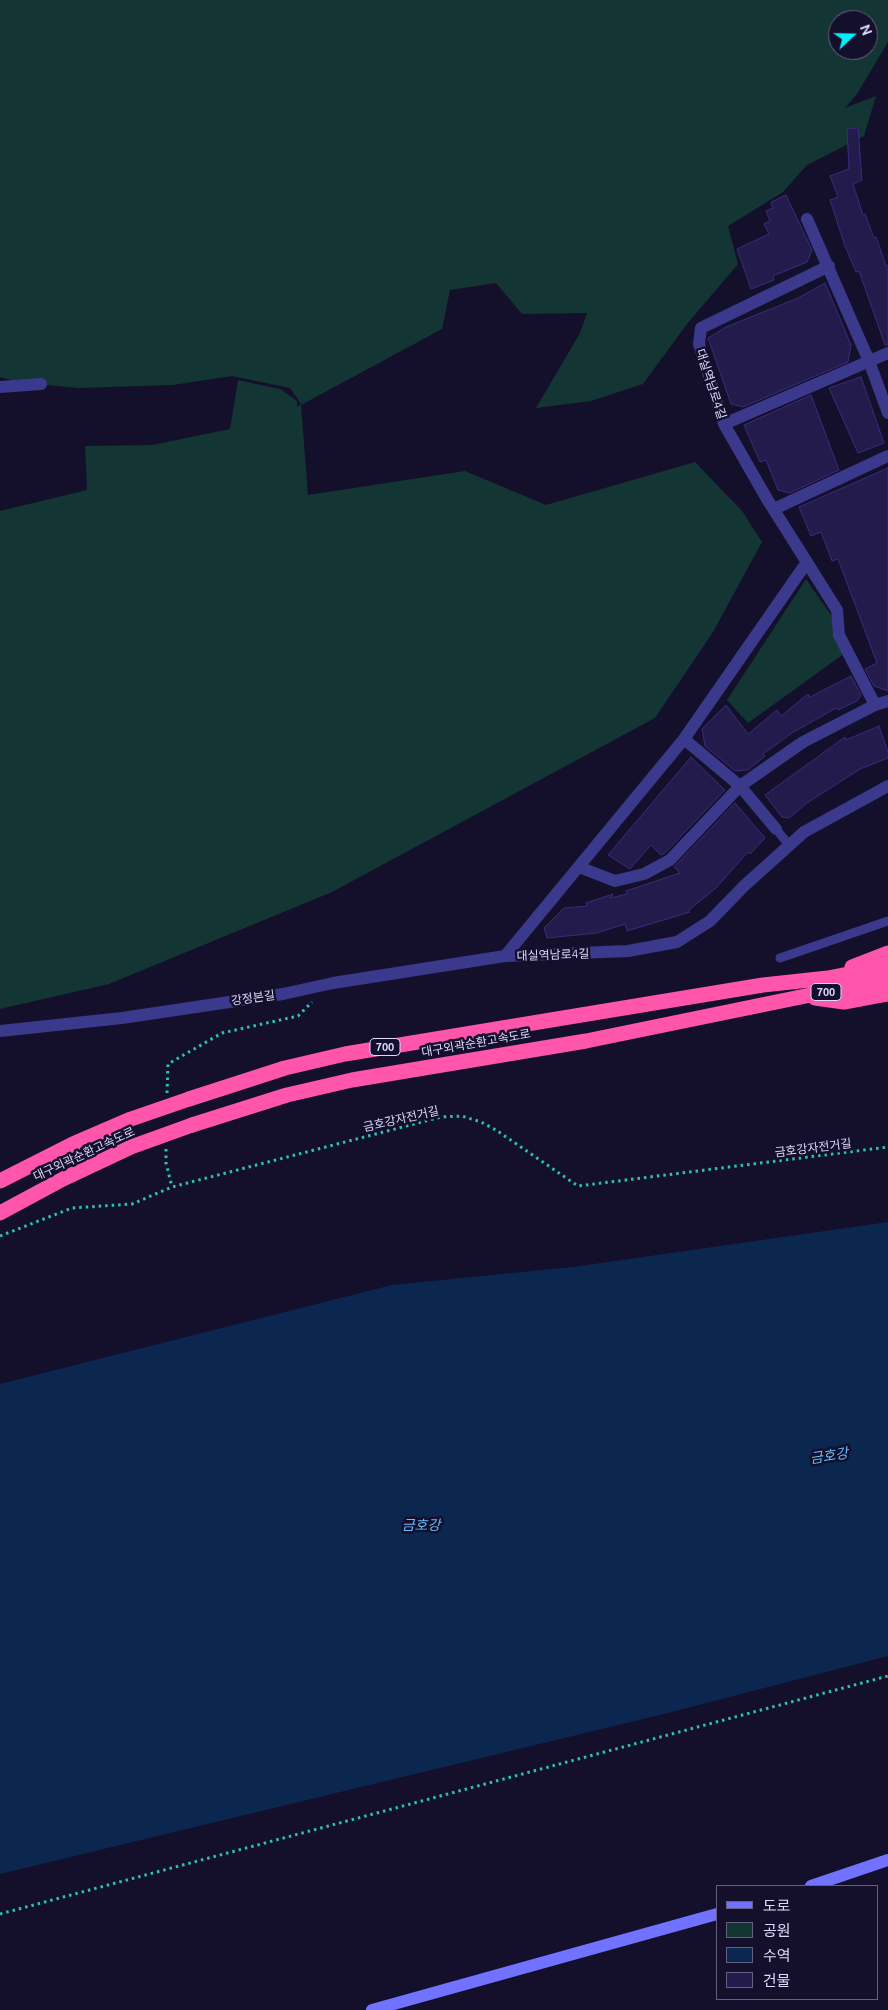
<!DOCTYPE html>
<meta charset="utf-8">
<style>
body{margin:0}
#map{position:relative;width:888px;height:2010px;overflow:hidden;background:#14102b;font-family:Ubuntu,"Noto Sans KR",sans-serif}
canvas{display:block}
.legend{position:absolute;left:716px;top:1885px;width:162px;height:115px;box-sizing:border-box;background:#14102b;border:1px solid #646180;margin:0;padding:6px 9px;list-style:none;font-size:15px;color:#dddaff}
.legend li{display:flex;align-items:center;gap:10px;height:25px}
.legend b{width:25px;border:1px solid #646180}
.north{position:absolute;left:828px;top:10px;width:50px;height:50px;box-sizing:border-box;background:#14102b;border:1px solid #646180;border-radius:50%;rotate:69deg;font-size:14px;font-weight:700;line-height:20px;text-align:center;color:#dddaff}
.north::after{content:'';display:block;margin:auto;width:18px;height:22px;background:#06edff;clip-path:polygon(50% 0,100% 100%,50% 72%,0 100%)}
</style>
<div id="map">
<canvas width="888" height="2010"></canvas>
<ul class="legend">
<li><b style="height:6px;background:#7172ff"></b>도로</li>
<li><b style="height:14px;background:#133533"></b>공원</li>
<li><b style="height:14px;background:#0b264f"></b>수역</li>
<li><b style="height:14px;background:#241b4d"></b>건물</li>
</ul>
<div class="north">N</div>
</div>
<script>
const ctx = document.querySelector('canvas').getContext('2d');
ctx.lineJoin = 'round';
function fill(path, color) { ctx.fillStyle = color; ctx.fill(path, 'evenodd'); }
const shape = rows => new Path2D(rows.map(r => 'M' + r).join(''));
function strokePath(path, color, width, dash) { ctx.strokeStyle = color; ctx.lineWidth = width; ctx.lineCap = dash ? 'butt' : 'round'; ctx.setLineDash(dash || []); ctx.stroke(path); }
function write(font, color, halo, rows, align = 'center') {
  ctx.font = font + ' Ubuntu,"Noto Sans KR",sans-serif'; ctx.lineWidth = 5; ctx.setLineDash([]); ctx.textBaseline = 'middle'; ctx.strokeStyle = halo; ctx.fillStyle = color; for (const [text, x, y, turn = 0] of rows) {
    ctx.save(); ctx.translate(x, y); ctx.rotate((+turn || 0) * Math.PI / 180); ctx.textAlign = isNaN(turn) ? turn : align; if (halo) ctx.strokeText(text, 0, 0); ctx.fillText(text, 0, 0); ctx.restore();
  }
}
const green = shape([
 [0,0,888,0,888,42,857,94,845,108,876,96,864,136,807,165,783,192,728,226,738,264,687,324,643,384,591,401,536,408,580,333,587,313,522,314,496,283,450,290,442,329,301,405,308,495,465,471,546,505,695,462,742,511,762,542,713,632,655,718,332,892,109,984,0,1009,0,511,87,490,85,446,152,445,230,429,238,380,280,389,297,401,297,407,301,404,290,388,232,376,173,385,78,388,18,382,0,377],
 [838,20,868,20,868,50,838,50],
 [806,579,831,615,845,653,748,723,727,700]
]);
const water = shape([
 [888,1222,888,1656,664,1714,0,1874,0,1384,392,1285,573,1267]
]);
const building = shape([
 [858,128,862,180,853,184,863,215,865,214,874,238,876,237,886,266,888,265,888,345,885,345,859,271,856,272,845,246,830,200,838,197,830,176,849,169,847,129,858,128],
 [786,195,812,250,807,262,773,276,774,280,751,289,737,249,769,234,764,224,770,221,766,211,773,208,771,202,786,195],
 [825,283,851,345,848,362,743,407,731,404,708,338,726,327,798,298,825,283],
 [861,377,884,443,858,453,829,388,861,377],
 [811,395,839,470,790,493,778,490,766,460,760,462,744,425,811,395],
 [888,468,888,691,874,686,865,669,877,663,838,559,832,561,821,532,811,536,799,507,888,468],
 [851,676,861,695,857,701,838,710,836,708,792,733,763,754,765,756,748,770,735,771,705,746,702,729,726,705,748,734,777,710,781,716,808,694,810,697,851,676],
 [879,726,888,752,888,758,860,769,807,803,789,818,782,817,765,795,845,737,846,740,879,726],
 [691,757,725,790,665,853,661,855,651,845,630,869,608,855,691,757],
 [735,803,765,838,750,854,748,852,716,888,689,910,690,912,627,931,625,924,597,933,547,938,544,928,564,908,587,906,586,903,613,894,610,898,627,894,626,891,680,873,674,867,735,803]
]);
const path = shape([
 [167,1093,168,1064,222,1033,298,1016,312,1002],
 [166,1149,166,1163,172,1187],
 [0,1236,72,1208,132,1204,172,1187,441,1117,462,1116,481,1122,496,1130,578,1186,888,1147],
 [0,1914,888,1676]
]);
const service = shape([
 [776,829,789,845],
 [780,958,888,921]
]);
const minor = shape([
 [807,219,869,361,888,413],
 [0,387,41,384],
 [724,424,888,353],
 [774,509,888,456],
 [875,705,888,701],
 [684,739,740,786,776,829],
 [579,867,615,881,644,874,670,860,740,786,803,742,875,705,839,635,837,610,767,499,724,424,699,344,701,328,829,266],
 [505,956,684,739,807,562],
 [0,1031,122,1018,283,994,333,983,505,956,628,951,677,942,710,921,744,886,804,832,888,786]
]);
const secondary = shape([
 [811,1886,888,1860],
 [372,2010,717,1914]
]);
const motorway = shape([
 [852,967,888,953],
 [815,998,844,1002,888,994],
 [189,1099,285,1068,345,1054,763,985,828,978,888,966],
 [192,1125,287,1095,352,1080,586,1041,888,979]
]);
const motorwayBridge = shape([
 [0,1181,73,1144,131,1119,189,1099],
 [0,1213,63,1179,131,1147,192,1125]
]);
const shields = [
 [826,992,30],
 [385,1047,30]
];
const shieldNames = [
 ["700",826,992],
 ["700",385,1047]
];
const streetNames = [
 ["대실역남로4길",711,384,72],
 ["대실역남로4길",553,955,-2],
 ["강정본길",253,998,-8],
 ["대구외곽순환고속도로",476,1043,-10],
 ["금호강자전거길",401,1119,-13],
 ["금호강자전거길",813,1148,-7],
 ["대구외곽순환고속도로",84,1154,-25]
];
const waterNames = [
 ["금호강",829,1456,-9],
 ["금호강",421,1525]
];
fill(green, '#133533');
fill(water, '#0b264f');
fill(building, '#241b4d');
strokePath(building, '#392c79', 1);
strokePath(path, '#2cc1b3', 3, [2.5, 4]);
strokePath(service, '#3a398b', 9);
strokePath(minor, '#3a398b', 12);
strokePath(secondary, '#7172ff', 12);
strokePath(motorway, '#ff55ab', 15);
strokePath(motorwayBridge, '#ff55ab', 15);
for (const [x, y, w] of shields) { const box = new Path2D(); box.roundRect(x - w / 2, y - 8.5, w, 17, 4); ctx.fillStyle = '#14102b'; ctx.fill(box); strokePath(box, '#dddaff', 1); }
write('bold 11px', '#dddaff', null, shieldNames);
write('12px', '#dddaff', '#14102b', streetNames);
write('italic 14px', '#68beff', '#14102b', waterNames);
</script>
